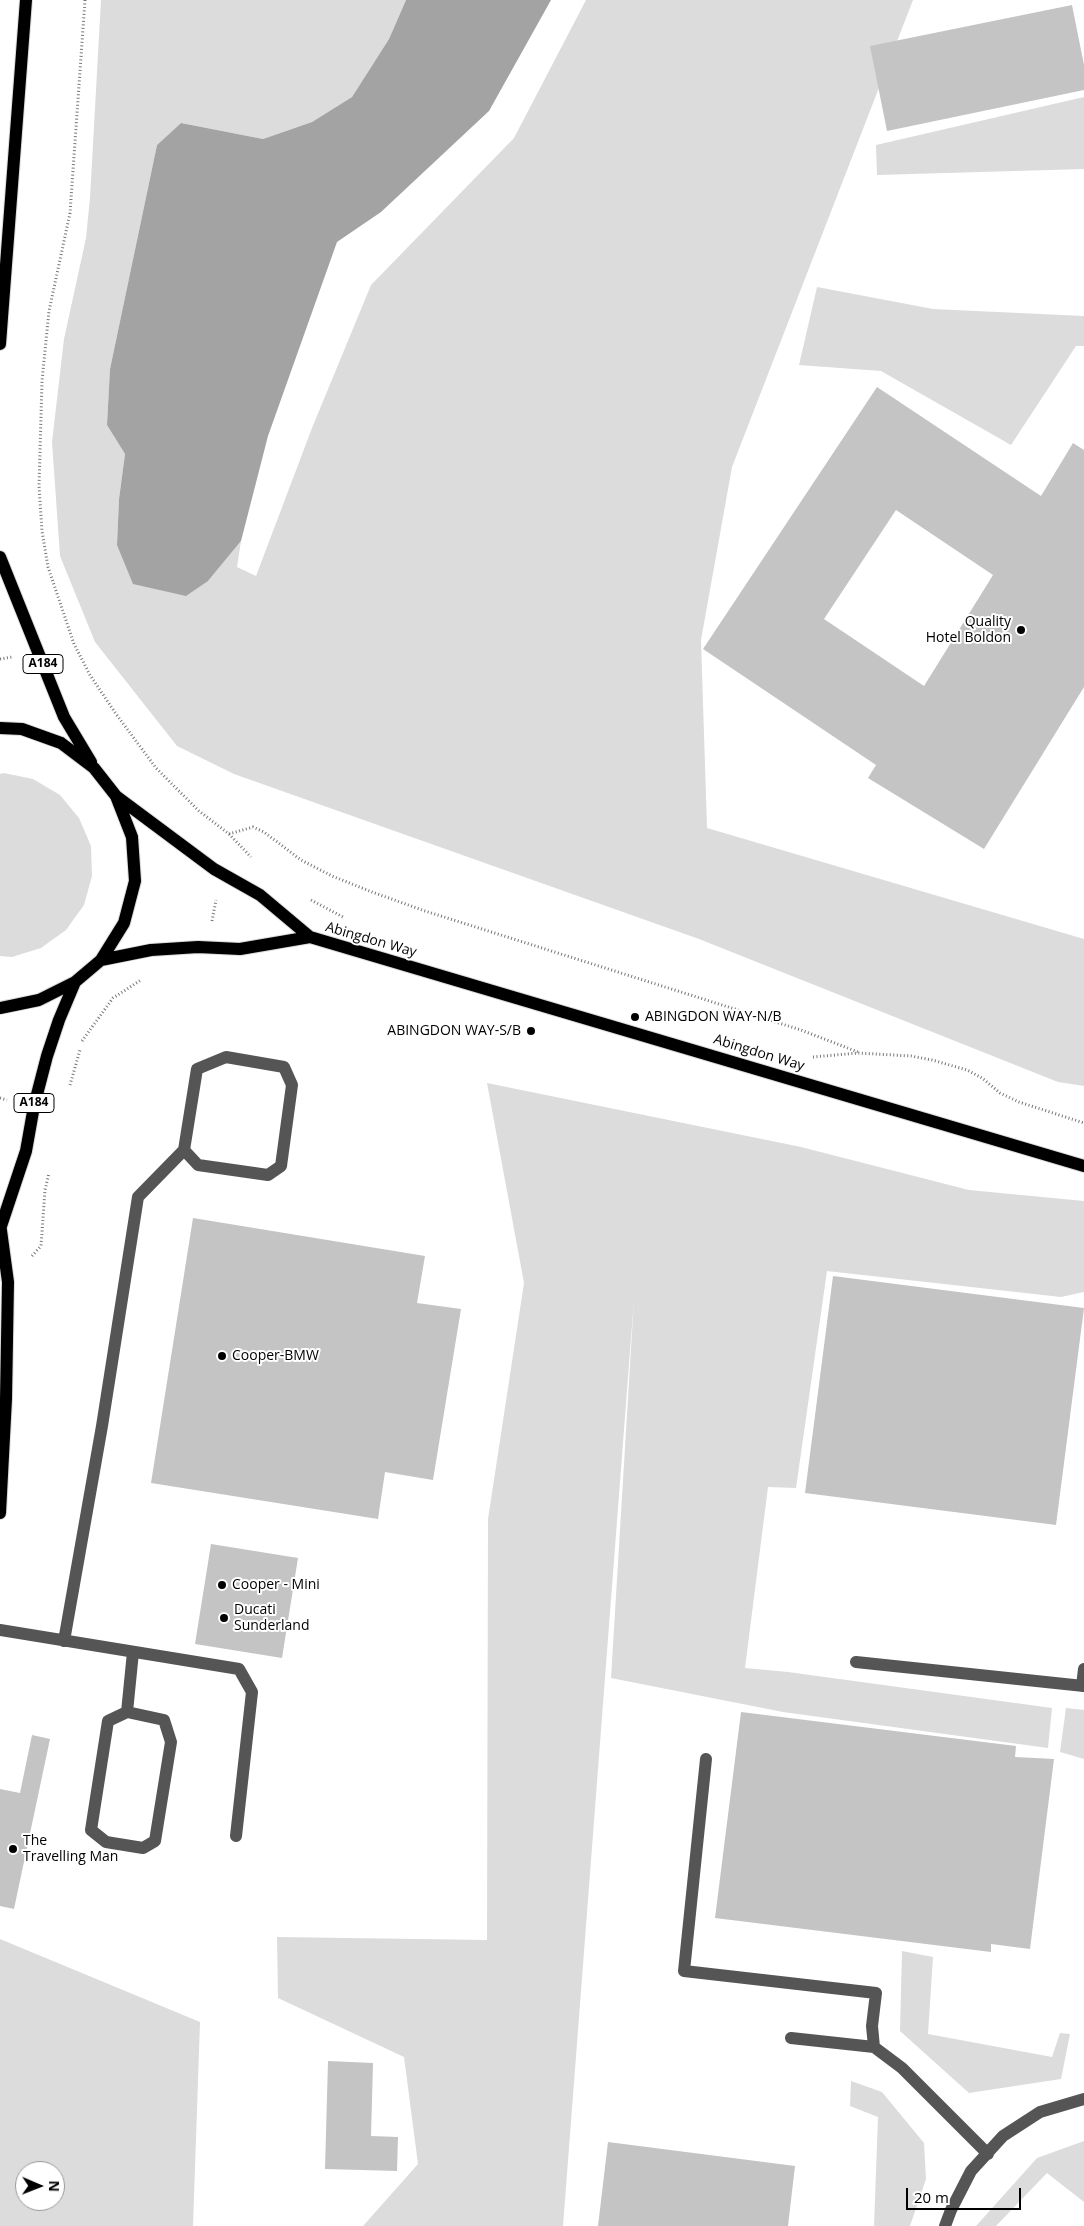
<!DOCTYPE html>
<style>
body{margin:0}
#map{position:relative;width:1084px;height:2226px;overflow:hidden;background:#fff;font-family:"Open Sans",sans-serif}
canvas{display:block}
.north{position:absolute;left:15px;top:2161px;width:50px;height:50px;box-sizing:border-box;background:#fff;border:1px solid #999;border-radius:50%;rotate:91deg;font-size:14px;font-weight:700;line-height:20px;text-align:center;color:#000}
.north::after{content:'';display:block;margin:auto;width:18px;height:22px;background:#000;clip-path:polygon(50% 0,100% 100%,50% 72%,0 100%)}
.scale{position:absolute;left:906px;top:2188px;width:115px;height:22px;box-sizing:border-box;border:2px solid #000;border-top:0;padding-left:6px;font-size:15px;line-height:18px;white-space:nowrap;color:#000;-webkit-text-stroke:4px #fff;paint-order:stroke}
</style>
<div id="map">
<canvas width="1084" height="2226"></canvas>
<div class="north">N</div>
<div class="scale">20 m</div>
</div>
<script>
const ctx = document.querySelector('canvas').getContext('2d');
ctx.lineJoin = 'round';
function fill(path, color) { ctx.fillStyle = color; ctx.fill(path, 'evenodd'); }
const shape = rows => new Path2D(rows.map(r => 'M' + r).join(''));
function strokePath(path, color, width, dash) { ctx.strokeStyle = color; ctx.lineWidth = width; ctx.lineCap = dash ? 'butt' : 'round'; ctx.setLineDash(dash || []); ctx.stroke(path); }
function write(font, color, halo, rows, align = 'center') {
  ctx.font = font + ' "Open Sans",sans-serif'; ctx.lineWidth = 4; ctx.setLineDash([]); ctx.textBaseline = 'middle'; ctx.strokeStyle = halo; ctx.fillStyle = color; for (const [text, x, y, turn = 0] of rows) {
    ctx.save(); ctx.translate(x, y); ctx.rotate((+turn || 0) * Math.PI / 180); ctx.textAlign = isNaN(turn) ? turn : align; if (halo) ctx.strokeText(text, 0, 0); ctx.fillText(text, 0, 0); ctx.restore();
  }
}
const green = shape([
 [101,0,406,0,389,39,352,97,312,122,263,139,181,123,157,145,110,369,107,425,125,454,119,499,117,545,208,581,241,541,237,567,256,576,312,428,371,285,514,138,586,0,913,0,732,467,701,640,707,828,1084,939,1084,1086,1058,1082,699,939,234,774,177,746,95,642,60,556,52,442,64,339,86,238,90,198],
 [1084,97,1084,169,877,175,876,145],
 [817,287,933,309,1084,316,1084,346,1076,346,1011,445,881,371,799,365],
 [4,773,33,779,60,795,79,818,91,846,92,876,84,905,66,930,41,948,12,957,0,956,0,774],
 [487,1083,801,1147,969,1190,1084,1201,1084,1292,1061,1297,827,1271,796,1488,768,1487,745,1668,788,1672,1052,1708,1048,1748,783,1712,611,1678,634,1299,563,2226,363,2226,418,2164,404,2057,278,1998,277,1937,487,1940,488,1519,524,1283],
 [1066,1708,1084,1710,1084,1759,1060,1752],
 [0,1939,200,2022,193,2226,0,2226],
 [25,2171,55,2171,55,2201,25,2201],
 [902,1951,933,1957,928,2034,1052,2057,1060,2033,1070,2034,1061,2079,969,2093,900,2031],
 [851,2081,882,2092,924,2143,926,2179,910,2226,874,2226,878,2117,850,2106],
 [1084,2141,1084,2202,1047,2173,996,2226,976,2226,1037,2158]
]);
const water = shape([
 [406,0,551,0,489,111,381,212,337,242,268,436,241,541,208,581,186,596,133,584,117,545,119,499,125,454,107,425,110,369,157,145,181,123,263,139,312,122,352,97,389,39]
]);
const building = shape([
 [1072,5,1084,65,1084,90,887,131,870,46],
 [877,387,1041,496,1073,443,1084,450,1084,687,984,849,868,778,876,765,703,649],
 [896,510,993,575,924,686,824,619],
 [193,1218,425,1256,417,1303,461,1309,433,1480,385,1472,378,1519,151,1483],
 [833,1276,1084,1308,1056,1525,805,1493],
 [211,1544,298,1558,282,1658,195,1644],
 [741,1712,1016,1746,1015,1757,1054,1759,1030,1949,991,1944,991,1952,715,1918],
 [32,1735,50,1739,14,1909,0,1906,0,1789,20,1793],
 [328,2061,373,2063,371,2136,398,2137,397,2171,325,2169],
 [608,2142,795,2166,788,2226,598,2226]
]);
const path = shape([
 [85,0,70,213,49,311,42,381,39,486,42,531,48,567,74,644,90,675,116,714,156,768,199,811,229,834,251,857],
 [0,659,12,657],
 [229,834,253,827,264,832,301,860,332,876,372,892,425,911,801,1030,858,1052],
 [311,900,343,917],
 [212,921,216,900],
 [82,1041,113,998,141,980],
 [813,1057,858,1053,911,1056,932,1060,967,1070,982,1078,1000,1093,1019,1102,1084,1123],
 [70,1085,80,1050],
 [0,1098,7,1100],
 [32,1256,41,1246,45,1190,49,1173]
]);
const minor = shape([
 [0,1630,239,1669,252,1692,236,1836],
 [64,1641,102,1426,138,1197,184,1150,197,1069,226,1057,284,1067,292,1085,281,1166,268,1175,198,1165,184,1150],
 [856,1662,1084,1686],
 [1082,1686,1084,1669],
 [127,1712,164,1720,171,1742,155,1841,143,1848,106,1842,91,1830,108,1721,127,1712],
 [127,1712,133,1652],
 [706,1759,684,1971,876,1993,872,2026,874,2047],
 [791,2038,874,2047,902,2068,988,2154],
 [945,2226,951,2210,971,2171,1003,2136,1040,2112,1084,2099]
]);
const major = shape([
 [0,344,26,0],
 [0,557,64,717,91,762],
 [0,728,22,729,61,743,94,768,116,796,132,837,135,881,124,923,101,960,75,982,39,1000,0,1008],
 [116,796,214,869,260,895,310,937,1084,1166],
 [101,960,151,950,198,947,240,949,310,937],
 [0,1223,8,1282,6,1399,0,1513],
 [1,1226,26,1151,34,1106,47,1056,59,1020,75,982]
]);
const markers = [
 [1021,630,5,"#000"],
 [635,1017,5,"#000"],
 [531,1031,5,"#000"],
 [222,1356,5,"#000"],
 [222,1585,5,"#000"],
 [224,1618,5,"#000"],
 [13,1849,5,"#000"]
];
const shields = [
 [43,664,40],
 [34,1103,40]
];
const shieldNames = [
 ["A184",43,664],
 ["A184",34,1103]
];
const poiNames = [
 ["Quality",1011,622,"right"],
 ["Hotel Boldon",1011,638,"right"],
 ["ABINGDON WAY-N/B",645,1017],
 ["ABINGDON WAY-S/B",521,1031,"right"],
 ["Cooper-BMW",232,1356],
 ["Cooper - Mini",232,1585],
 ["Ducati",234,1610],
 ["Sunderland",234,1626],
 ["The",23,1841],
 ["Travelling Man",23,1857]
];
const streetNames = [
 ["Abingdon Way",371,940,16],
 ["Abingdon Way",759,1053,17]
];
fill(green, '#dcdcdc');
fill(water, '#a3a3a3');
fill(building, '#c4c4c4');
strokePath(major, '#dbdbdb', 14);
strokePath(path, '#777', 3, [1, 2.5]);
strokePath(minor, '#555', 12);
strokePath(major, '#000', 12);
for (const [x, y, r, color] of markers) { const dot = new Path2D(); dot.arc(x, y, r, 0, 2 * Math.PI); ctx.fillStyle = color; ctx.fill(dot); strokePath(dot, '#fff', 2); }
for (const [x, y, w] of shields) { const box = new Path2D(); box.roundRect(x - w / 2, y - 9.5, w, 19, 4); ctx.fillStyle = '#fff'; ctx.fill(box); strokePath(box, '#000', 1); }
write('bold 12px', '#000', null, shieldNames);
write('14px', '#000', '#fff', poiNames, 'left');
write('14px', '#000', '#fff', streetNames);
</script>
